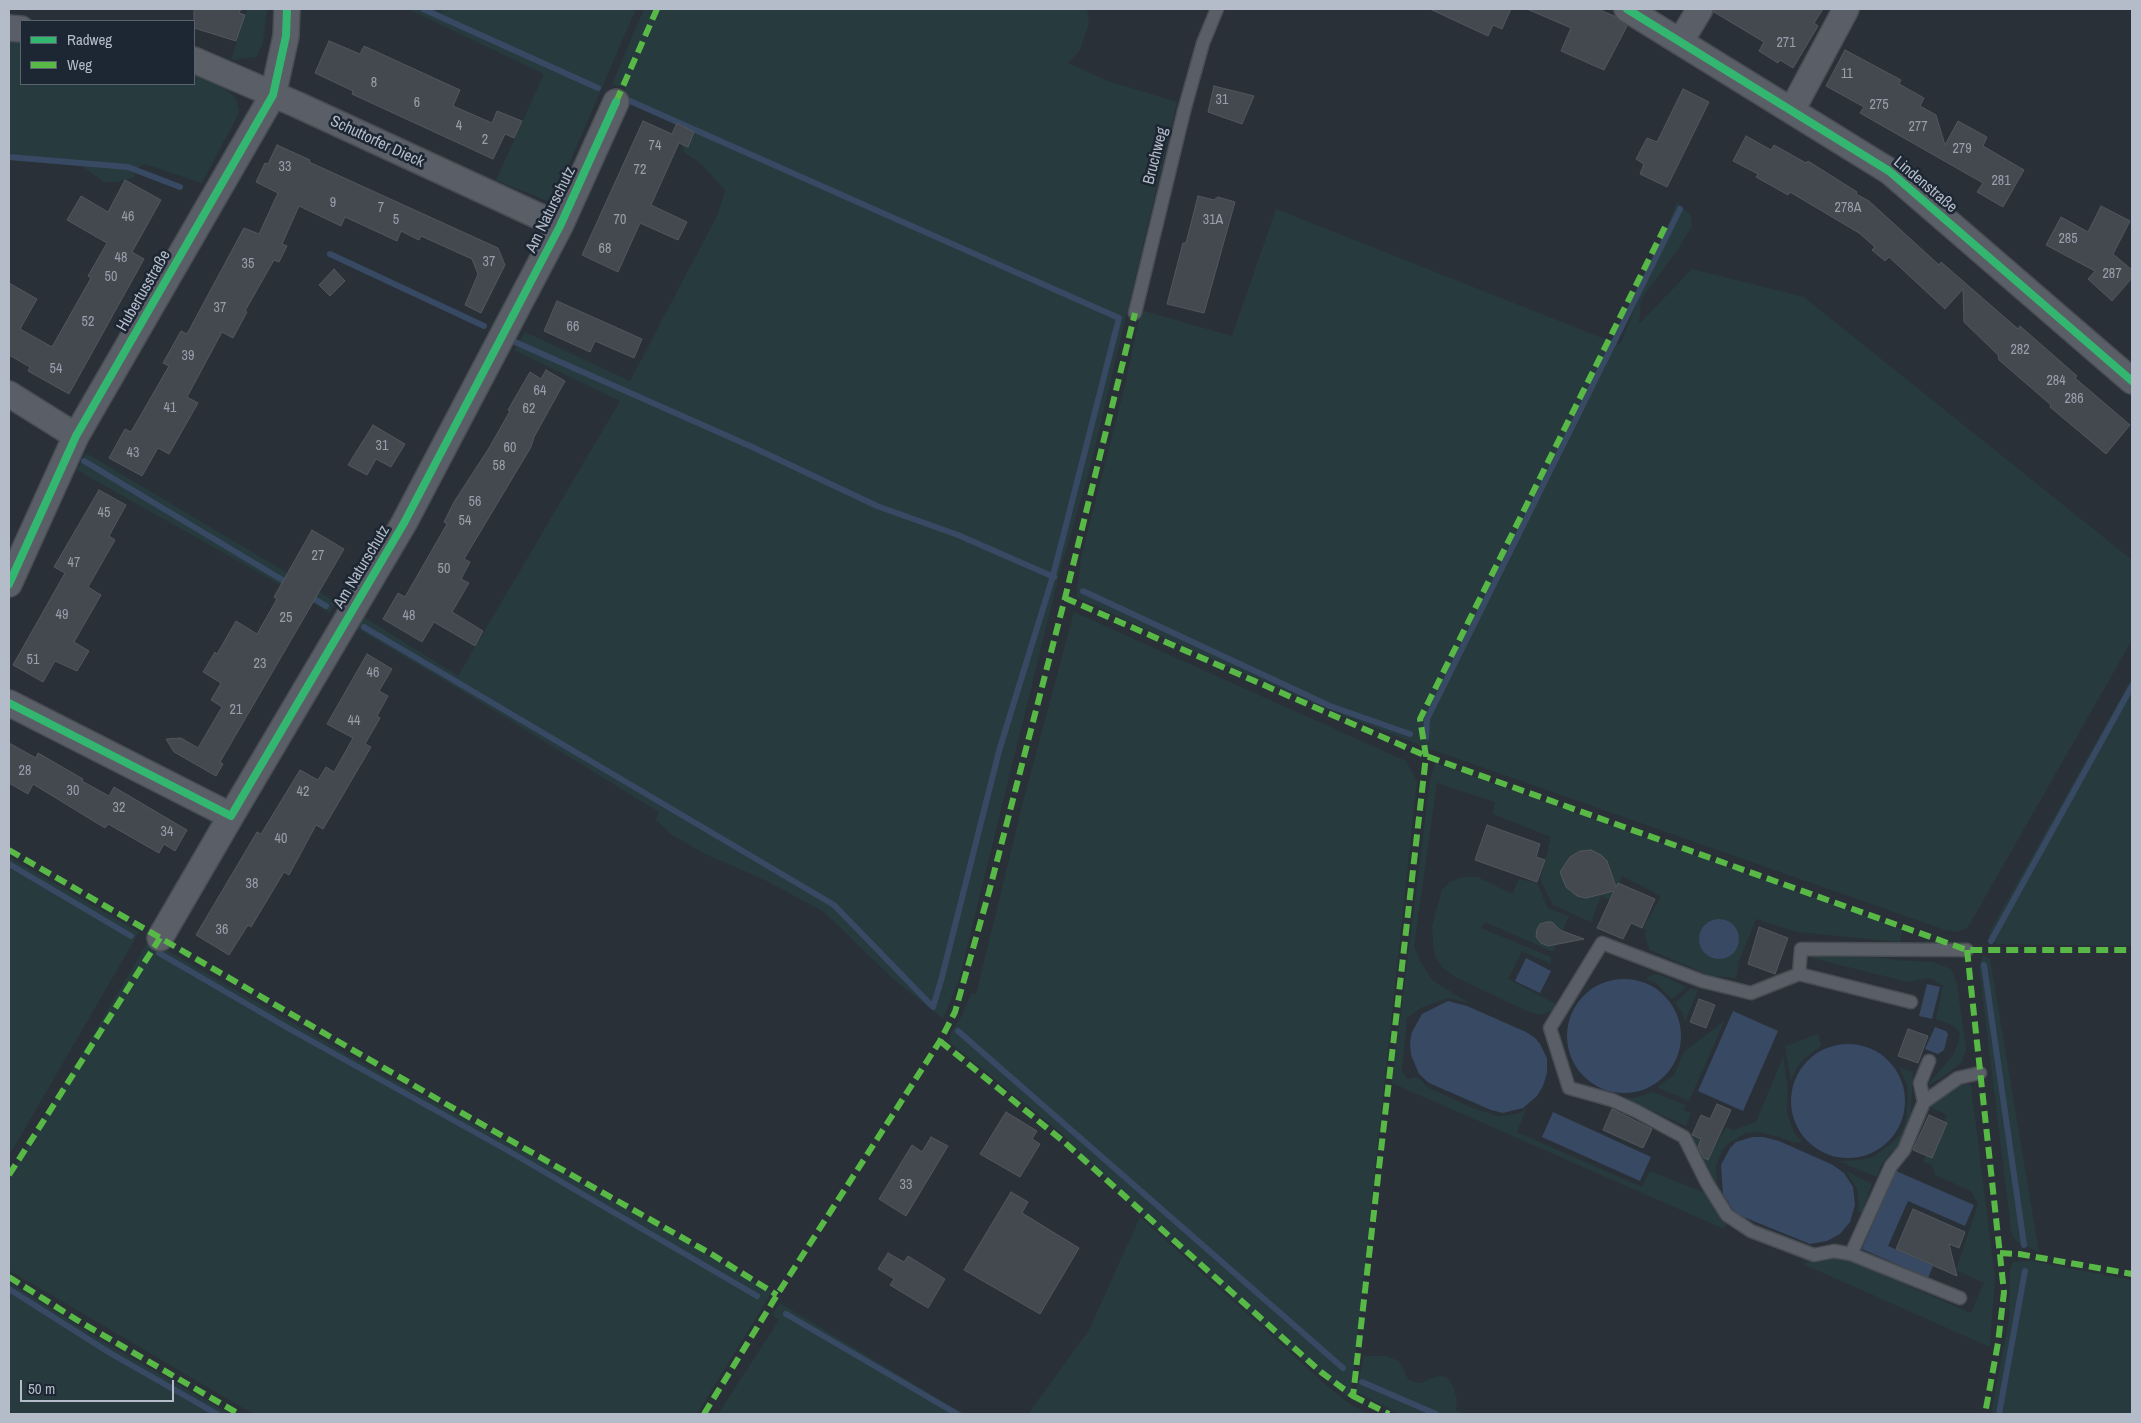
<!DOCTYPE html>
<meta charset="utf-8">
<style>
body{margin:0}
#map{position:relative;width:2141px;height:1423px;overflow:hidden;background:#2a3038;font-family:"Archivo Narrow",sans-serif}
canvas{display:block}
.frame{position:absolute;inset:0;border:10px solid #b4bcc9;pointer-events:none}
.legend{position:absolute;left:20px;top:20px;width:175px;height:65px;box-sizing:border-box;background:#1d2633;border:1px solid #59626f;margin:0;padding:6px 9px;list-style:none;font-size:15px;color:#b4bcc9}
.legend li{display:flex;align-items:center;gap:10px;height:25px}
.legend b{width:25px;border:1px solid #59626f}
.scale{position:absolute;left:20px;top:1380px;width:154px;height:22px;box-sizing:border-box;border:2px solid #b4bcc9;border-top:0;padding-left:6px;font-size:15px;line-height:18px;white-space:nowrap;color:#b4bcc9;-webkit-text-stroke:4px #1d2633;paint-order:stroke}
</style>
<div id="map">
<canvas width="2141" height="1423"></canvas>
<div class="frame"></div>
<ul class="legend">
<li><b style="height:6px;background:#33b770"></b>Radweg</li>
<li><b style="height:6px;background:#58b947"></b>Weg</li>
</ul>
<div class="scale">50 m</div>
</div>
<script>
const ctx = document.querySelector('canvas').getContext('2d');
ctx.lineJoin = 'round';
function fill(path, color) { ctx.fillStyle = color; ctx.fill(path, 'evenodd'); }
const shape = rows => new Path2D(rows.map(r => 'M' + r).join(''));
function strokePath(path, color, width, dash) { ctx.strokeStyle = color; ctx.lineWidth = width; ctx.lineCap = dash ? 'butt' : 'round'; ctx.setLineDash(dash || []); ctx.stroke(path); }
function write(font, color, halo, rows, align = 'center') {
  ctx.font = font + ' "Archivo Narrow",sans-serif'; ctx.lineWidth = 5; ctx.setLineDash([]); ctx.textBaseline = 'middle'; ctx.strokeStyle = halo; ctx.fillStyle = color; for (const [text, x, y, turn = 0] of rows) {
    ctx.save(); ctx.translate(x, y); ctx.rotate((+turn || 0) * Math.PI / 180); ctx.textAlign = isNaN(turn) ? turn : align; if (halo) ctx.strokeText(text, 0, 0); ctx.fillText(text, 0, 0); ctx.restore();
  }
}
const green = shape([
 [247,9,267,9,263,43,256,57,231,60],
 [408,9,433,9,442,13,441,9,636,9,552,203,496,180,544,74],
 [644,9,1087,9,1089,23,1080,50,1068,63,1108,81,1177,102,1090,468,1060,571,959,980,943,1019,891,977,824,912,763,879,705,854,669,833,656,819,659,812,449,683,358,629,364,617,458,676,620,401,514,350,525,332,630,381,718,214,725,190,701,164,685,153,681,143,684,125,621,99,625,88,612,84],
 [9,41,21,43,21,84,194,84,194,75,217,84,232,94,237,102,239,113,202,183,145,164,137,168,134,177,118,182,104,182,82,166,9,160],
 [1677,202,1691,216,1692,226,1678,249,1641,300,1639,324,1692,269,1804,297,2132,560,2132,640,1968,927,1964,929,1957,932,1945,930,1430,749,1347,717,1231,668,1076,597,1081,558,1125,385,1141,310,1232,336,1276,209,1620,345],
 [86,453,336,602,330,613,77,470],
 [1074,612,1406,761,1417,781,1354,1367,1349,1398,1289,1349,1158,1230,1060,1132,949,1042,951,1032,961,1017,971,994,976,994,1024,798],
 [2132,678,2132,946,1997,944,1989,937,1990,931],
 [1435,763,1903,929,1900,942,1797,932,1756,919,1739,961,1736,978,1711,976,1650,950,1645,936,1647,930,1643,929,1661,896,1622,876,1611,900,1601,896,1591,922,1553,905,1540,880,1551,837,1493,814,1495,802,1437,783,1414,946,1419,959,1432,980,1469,1003,1448,998,1423,1007,1407,1018,1402,1071,1407,1079,1417,1077,1429,1088,1473,1108,1498,1116,1517,1114,1526,1109,1517,1132,1642,1187,1650,1171,1705,1193,1727,1224,1724,1229,1392,1083,1430,780],
 [9,857,139,932,9,1156],
 [1463,877,1477,877,1512,894,1519,879,1537,883,1548,908,1569,916,1553,952,1485,922,1481,928,1551,957,1551,964,1522,951,1508,979,1558,1005,1555,1010,1539,1015,1529,1012,1455,977,1443,968,1435,956,1433,944,1432,927,1437,907,1442,890,1450,882],
 [149,940,368,1066,569,1176,772,1292,697,1414,253,1414,9,1270,9,1177],
 [1826,950,1896,960,1933,962,1951,969,1957,983,1966,1050,1962,1062,1944,1076,1927,1086,1953,1055,1958,1043,1960,1033,1954,1026,1936,1019,1943,985,1929,978,1908,982,1812,958,1816,954],
 [1983,955,1990,959,2039,1252,2018,1243,2013,1237,2011,1229,1979,967],
 [1658,974,1668,978,1686,987,1672,999,1656,983,1645,979,1651,975],
 [1691,988,1698,990,1685,1022,1682,1012,1675,1003],
 [1725,1020,1689,1101,1657,1087,1674,1075,1684,1052],
 [1818,1034,1821,1046,1805,1058,1797,1067,1791,1081,1785,1046],
 [1783,1057,1788,1088,1787,1113,1794,1132,1802,1142,1794,1143,1779,1137,1758,1132,1746,1133,1729,1143,1722,1150,1716,1167,1717,1186,1692,1136,1716,1145,1726,1127,1733,1130,1756,1122],
 [1899,1067,1913,1072,1910,1121,1899,1148,1892,1151,1881,1165,1877,1177,1838,1161,1861,1160,1873,1157,1892,1143,1901,1133,1906,1122,1908,1096,1907,1084],
 [1960,1085,1971,1085,1995,1278,1990,1347,1803,1264,1822,1256,1841,1257,1971,1313,1984,1283,1956,1270,1978,1204,1971,1191,1935,1175,1932,1165,1923,1162,1926,1155,1930,1153,1947,1115,1930,1107,1934,1101,1949,1090],
 [1653,1092,1686,1105,1683,1110,1691,1113,1686,1126,1624,1098,1634,1098],
 [1846,1171,1872,1184,1862,1212,1858,1212,1859,1206,1857,1189],
 [1140,1217,1326,1385,1350,1404,1369,1414,1028,1414,1089,1330],
 [2021,1261,2032,1261,2132,1280,2132,1414,1991,1414,2009,1320,2010,1268,2013,1262],
 [9,1282,109,1345,230,1414,9,1414],
 [780,1303,944,1402,966,1414,718,1414,779,1320,772,1315],
 [1364,1356,1386,1356,1399,1361,1408,1379,1417,1383,1424,1382,1428,1379,1439,1376,1447,1377,1454,1388,1457,1401,1456,1410,1465,1414,1400,1414,1356,1392]
]);
const water = shape([
 '1699 939a20 20 0 1 1 40 0a20 20 0 1 1-40 0Z',
 [1526,958,1551,971,1540,993,1515,981],
 '1567 1036a57 57 0 1 1 114 0a57 57 0 1 1-114 0Z',
 [1927,984,1940,987,1932,1019,1919,1016],
 [1448,1001,1467,1006,1526,1032,1535,1038,1540,1044,1547,1058,1547,1073,1543,1086,1537,1096,1523,1108,1503,1113,1491,1110,1429,1083,1419,1074,1411,1055,1410,1042,1412,1032,1422,1014],
 [1733,1011,1778,1031,1743,1111,1698,1091],
 [1935,1027,1946,1031,1948,1034,1944,1050,1938,1054,1925,1049],
 '1791 1101a57 57 0 1 1 114 0a57 57 0 1 1-114 0Z',
 [1553,1112,1651,1157,1640,1181,1542,1137],
 [1752,1137,1763,1137,1779,1141,1833,1165,1844,1173,1853,1187,1855,1205,1850,1222,1840,1234,1827,1241,1810,1244,1741,1216,1733,1210,1723,1194,1721,1165,1730,1148,1736,1142],
 [1896,1171,1974,1205,1965,1226,1908,1201,1888,1246,1933,1266,1928,1278,1862,1249]
]);
const stream = shape([
 [423,9,598,88],
 [9,157,128,167,180,187],
 [330,254,484,326],
 [515,342,750,446,877,506,958,535,1054,577],
 [84,461,289,584],
 [1083,591,1330,706,1410,734],
 [308,595,326,606],
 [364,627,834,905,933,1007,942,977,999,751,1053,576,1119,318,630,101],
 [1426,737,1427,719,1680,209],
 [9,864,131,936],
 [1991,941,2132,686],
 [159,953,288,1028,507,1150,757,1296],
 [1984,965,2024,1245],
 [958,1031,1343,1368],
 [9,1289,110,1353,217,1414],
 [786,1314,957,1414],
 [1362,1382,1436,1414],
 [1999,1414,2025,1271]
]);
const building = shape([
 [194,9,241,9,239,13,245,15,236,41,194,28,194,9],
 [1430,9,1511,9,1502,29,1493,25,1488,36,1430,9],
 [1527,9,1598,9,1614,16,1627,26,1604,70,1561,51,1571,28,1527,9],
 [1714,9,1823,9,1814,23,1818,26,1793,68,1780,60,1778,63,1759,51,1764,42,1714,12,1714,9],
 [329,41,360,54,364,46,460,90,453,106,492,123,497,111,522,121,514,138,505,134,493,159,352,94,353,91,315,73,329,41],
 [1845,50,1901,80,1899,84,1924,98,1920,106,1936,115,1945,145,1958,121,1987,137,1983,146,2024,170,2003,207,1977,192,1983,183,1860,113,1864,107,1826,86,1845,50],
 [1214,86,1254,96,1242,124,1208,112,1214,86],
 [1683,89,1709,102,1667,187,1640,174,1644,164,1636,159,1647,138,1657,142,1683,89],
 [643,121,672,134,677,123,694,132,688,147,679,143,651,205,687,222,678,240,640,223,618,272,582,255,643,121],
 [1746,136,1771,150,1774,145,1806,163,1808,161,1857,192,1856,194,1869,201,1939,265,1941,262,2018,329,2020,326,2077,376,2075,378,2130,425,2106,454,2050,407,2051,405,1999,360,1998,355,1964,322,1963,289,1945,309,1889,257,1885,261,1872,250,1875,247,1859,233,1790,192,1788,195,1756,177,1758,174,1733,161,1746,136],
 [277,145,310,160,309,162,498,248,505,265,481,313,465,305,478,274,472,259,421,236,419,240,401,231,397,241,345,217,341,226,299,206,282,244,287,246,279,262,274,260,245,311,247,312,233,338,222,332,187,397,198,403,169,454,158,448,142,476,109,458,125,429,131,432,169,366,163,363,181,331,187,334,244,228,259,234,278,193,256,182,265,163,268,164,277,145],
 [125,180,161,200,132,252,144,259,69,394,28,371,30,367,9,355,9,283,37,299,20,329,52,347,91,278,88,276,107,243,67,220,81,196,108,212,125,180],
 [1198,196,1214,200,1218,197,1235,202,1204,313,1167,304,1183,243,1186,243,1198,196],
 [2101,206,2130,221,2113,254,2132,270,2132,278,2112,301,2088,279,2095,271,2046,245,2061,217,2088,232,2101,206],
 [334,269,345,281,330,296,319,285,334,269],
 [557,301,642,339,634,358,595,341,590,352,544,331,557,301],
 [546,370,565,381,534,437,531,447,464,559,470,562,461,579,469,583,452,612,483,631,475,646,434,622,422,642,383,619,398,593,405,597,447,524,444,522,454,502,489,448,510,411,508,410,530,372,541,379,546,370],
 [373,425,405,444,391,467,376,459,367,475,348,465,373,425],
 [99,490,126,505,109,536,115,540,88,587,101,595,74,642,89,651,77,671,55,661,43,682,13,665,65,573,54,567,99,490],
 [312,530,344,549,220,762,223,764,216,776,174,752,166,739,181,738,198,748,222,707,211,700,221,683,203,672,215,652,217,654,236,621,257,634,277,599,274,597,312,530],
 [367,654,392,669,379,691,388,696,377,716,380,718,365,744,371,747,323,829,316,825,289,875,284,872,251,927,248,925,229,955,196,935,257,832,261,834,300,770,318,780,326,767,334,772,353,738,327,724,367,654],
 [9,743,36,758,38,753,83,779,82,781,109,796,114,787,187,830,175,851,164,844,159,853,108,824,105,828,33,784,28,794,9,783,9,743],
 [1487,825,1540,844,1536,857,1545,860,1537,882,1475,860,1487,825],
 [1591,850,1601,855,1607,861,1616,887,1618,883,1655,899,1642,928,1631,923,1623,939,1597,928,1614,891,1586,898,1577,896,1566,887,1560,872,1570,857,1580,851,1591,850],
 [1547,922,1552,922,1560,930,1584,939,1548,946,1541,943,1536,937,1537,929,1540,924,1547,922],
 [1759,927,1788,938,1775,974,1748,964,1759,927],
 [1699,999,1715,1005,1706,1028,1690,1022,1699,999],
 [1908,1029,1928,1036,1918,1063,1898,1056,1908,1029],
 [1717,1104,1731,1110,1708,1160,1704,1158,1698,1147,1701,1139,1692,1135,1701,1115,1710,1119,1717,1104],
 [1612,1109,1652,1129,1643,1148,1603,1130,1612,1109],
 [1006,1112,1037,1131,1032,1139,1040,1144,1020,1177,980,1154,1006,1112],
 [1929,1115,1947,1123,1932,1158,1913,1150,1929,1115],
 [931,1137,948,1146,906,1216,879,1199,912,1145,922,1152,931,1137],
 [1011,1192,1028,1202,1022,1213,1079,1248,1040,1314,964,1270,1011,1192],
 [1913,1209,1965,1232,1959,1248,1949,1244,1957,1276,1896,1249,1913,1209],
 [888,1253,904,1262,908,1256,945,1279,928,1308,890,1285,894,1279,878,1269,888,1253]
]);
const service = shape([
 [1135,313,1184,111,1203,43,1217,9],
 [1799,974,1801,949,1967,950],
 [1924,1102,1920,1083,1929,1061],
 [1851,1254,1834,1251,1814,1255,1751,1231,1727,1215,1707,1183,1684,1137,1636,1111,1612,1100,1569,1088,1550,1028,1602,943,1702,981,1751,993,1799,974,1911,1002],
 [1960,1298,1851,1254,1891,1166,1904,1150,1924,1102,1958,1078,1980,1073]
]);
const minor = shape([
 [1627,9,1889,171,2132,381],
 [9,28,21,29],
 [1680,42,1700,9],
 [194,60,298,105,560,226],
 [1792,110,1846,9],
 [9,394,76,436],
 [9,584,76,436,273,95,286,36,287,9],
 [9,703,231,816,404,523,560,226,616,102],
 [160,938,231,816]
]);
const quiet = shape([
 [616,102,657,9],
 [1065,598,1426,756,1967,950,2132,950],
 [9,850,439,1100,713,1255,777,1295],
 [1967,950,2004,1292,1998,1343,1985,1414],
 [940,1041,1063,1141,1321,1372,1353,1396,1426,756,1420,719,1665,227],
 [9,1175,160,938],
 [2000,1253,2019,1254,2132,1274],
 [9,1277,77,1320,239,1414],
 [1353,1396,1389,1414],
 [704,1414,777,1295,940,1041,955,1012,989,892,1065,598,1135,313]
]);
const cycleway = shape([
 [1627,9,1889,171,2132,381],
 [9,584,76,436,273,95,286,36,287,9],
 [9,703,231,816,404,523,560,226,616,102]
]);
const numberNames = [
 ["271",1786,43],
 ["11",1847,74],
 ["8",374,83],
 ["31",1222,100],
 ["6",417,103],
 ["275",1879,105],
 ["4",459,126],
 ["277",1918,127],
 ["2",485,140],
 ["74",655,146],
 ["279",1962,149],
 ["33",285,167],
 ["72",640,170],
 ["281",2001,181],
 ["9",333,203],
 ["7",381,208],
 ["278A",1848,208],
 ["46",128,217],
 ["5",396,220],
 ["70",620,220],
 ["31A",1213,220],
 ["285",2068,239],
 ["68",605,249],
 ["48",121,258],
 ["37",489,262],
 ["35",248,264],
 ["287",2112,274],
 ["50",111,277],
 ["37",220,308],
 ["52",88,322],
 ["66",573,327],
 ["282",2020,350],
 ["39",188,356],
 ["54",56,369],
 ["284",2056,381],
 ["64",540,391],
 ["286",2074,399],
 ["41",170,408],
 ["62",529,409],
 ["31",382,446],
 ["60",510,448],
 ["43",133,453],
 ["58",499,466],
 ["56",475,502],
 ["45",104,513],
 ["54",465,521],
 ["27",318,556],
 ["47",74,563],
 ["50",444,569],
 ["49",62,615],
 ["48",409,616],
 ["25",286,618],
 ["51",33,660],
 ["23",260,664],
 ["46",373,673],
 ["21",236,710],
 ["44",354,721],
 ["28",25,771],
 ["30",73,791],
 ["42",303,792],
 ["32",119,808],
 ["34",167,832],
 ["40",281,839],
 ["38",252,884],
 ["36",222,930],
 ["33",906,1185]
];
const streetNames = [
 ["Schuttorfer Dieck",377,142,25],
 ["Bruchweg",1156,156,-76],
 ["Lindenstraße",1925,185,40],
 ["Am Naturschutz",551,210,-64],
 ["Hubertusstraße",144,291,-60],
 ["Am Naturschutz",362,567,-59]
];
fill(green, '#273a3e');
fill(water, '#384963');
strokePath(stream, '#384963', 6);
fill(building, '#444950');
strokePath(building, '#52575f', 1);
strokePath(service, '#484c53', 15);
strokePath(minor, '#484c53', 28);
strokePath(service, '#5a5e66', 12);
strokePath(minor, '#5a5e66', 25);
strokePath(quiet, '#58b947', 6, [12, 6]);
strokePath(cycleway, '#33b770', 8);
write('14px', '#989fab', null, numberNames);
write('16px', '#b4bcc9', '#1d2633', streetNames);
</script>
